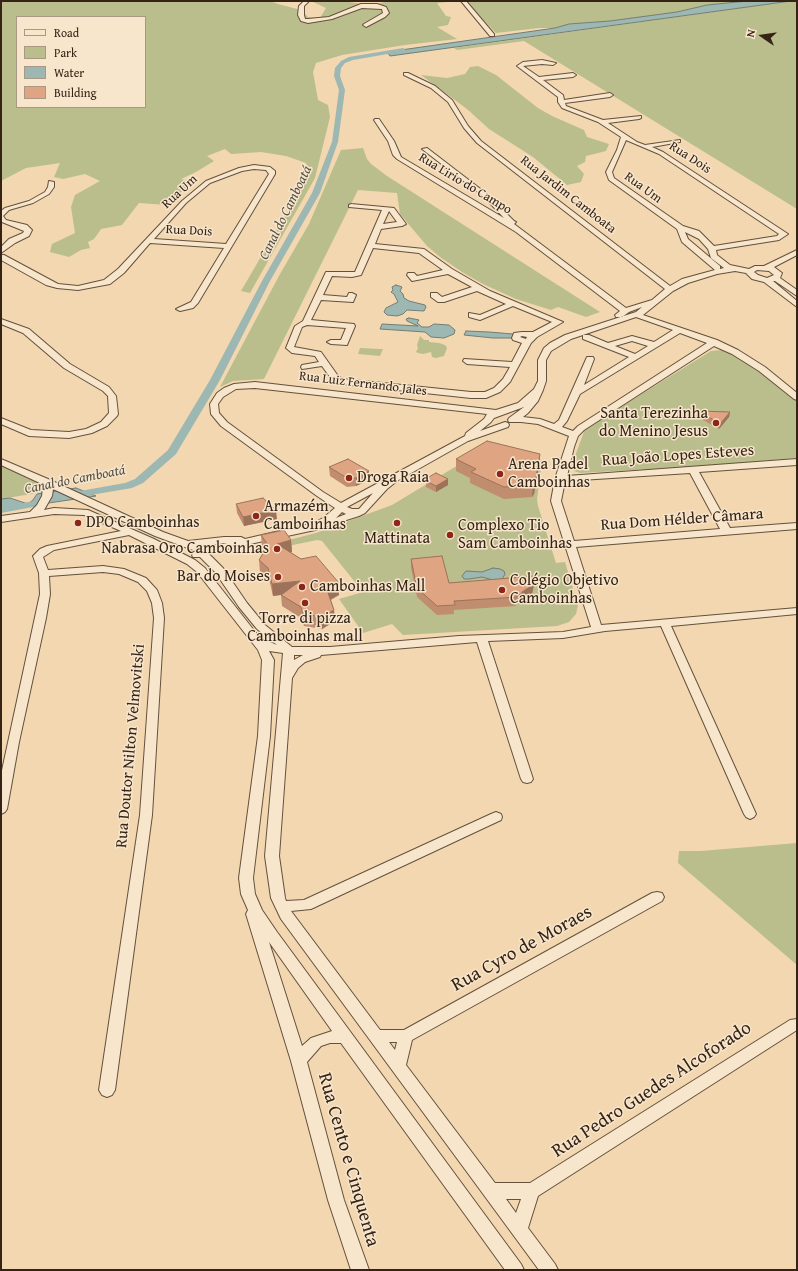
<!DOCTYPE html>
<meta charset="utf-8">
<style>
body{margin:0}
#map{position:relative;width:798px;height:1271px;overflow:hidden;background:#f2d7b0;font-family:"Gentium Book Plus",serif}
canvas{display:block}
.frame{position:absolute;inset:0;border:2px solid #352416;pointer-events:none}
.legend{position:absolute;left:16px;top:16px;width:130px;height:92px;box-sizing:border-box;background:#f7e5cc;border:1px solid #a99883;margin:0;padding:5px 7px;list-style:none;font-size:12px;color:#352416}
.legend li{display:flex;align-items:center;gap:8px;height:20px}
.legend b{width:20px;border:1px solid #a99883}
.north{position:absolute;left:742px;top:16px;width:40px;height:40px;-webkit-text-stroke:3px #f7e5cc;paint-order:stroke;rotate:283deg;font-size:11px;font-weight:700;line-height:16px;text-align:center;color:#352416}
.north::after{content:'';display:block;margin:auto;width:14px;height:18px;background:#352416;clip-path:polygon(50% 0,100% 100%,50% 72%,0 100%)}
</style>
<div id="map">
<canvas width="798" height="1271"></canvas>
<div class="frame"></div>
<ul class="legend">
<li><b style="height:5px;background:#f7e5cc"></b>Road</li>
<li><b style="height:11px;background:#babe8c"></b>Park</li>
<li><b style="height:11px;background:#9db8b3"></b>Water</li>
<li><b style="height:11px;background:#dfa481"></b>Building</li>
</ul>
<div class="north">N</div>
</div>
<script>
const ctx = document.querySelector('canvas').getContext('2d');
ctx.lineJoin = 'round';
function fill(path, color) { ctx.fillStyle = color; ctx.fill(path, 'evenodd'); }
const shape = rows => new Path2D(rows.map(r => 'M' + r).join(''));
function strokePath(path, color, width, dash) { ctx.strokeStyle = color; ctx.lineWidth = width; ctx.lineCap = dash ? 'butt' : 'round'; ctx.setLineDash(dash || []); ctx.stroke(path); }
function write(font, color, halo, rows, align = 'center') {
  ctx.font = font + ' "Gentium Book Plus",serif'; ctx.lineWidth = 3; ctx.setLineDash([]); ctx.textBaseline = 'middle'; ctx.strokeStyle = halo; ctx.fillStyle = color; for (const [text, x, y, turn = 0] of rows) {
    ctx.save(); ctx.translate(x, y); ctx.rotate((+turn || 0) * Math.PI / 180); ctx.textAlign = isNaN(turn) ? turn : align; if (halo) ctx.strokeText(text, 0, 0); ctx.fillText(text, 0, 0); ctx.restore();
  }
}
const green = shape([
 [1,1,270,1,278,4,301,10,308,17,320,18,326,8,311,1,351,1,349,2,362,4,377,4,388,1,457,1,437,3,446,16,451,17,448,25,437,27,457,39,405,45,342,55,316,63,313,72,318,100,328,105,330,117,315,178,250,293,241,291,307,178,306,163,286,156,261,152,231,154,225,149,207,156,214,161,196,172,181,179,193,182,167,205,139,203,122,225,101,229,94,239,88,242,90,248,81,250,69,257,50,252,52,244,75,233,71,207,75,195,100,181,85,174,63,179,54,177,60,163,26,168,1,181],
 [17,17,145,17,145,107,17,107],
 [465,1,748,1,707,5,677,12,610,21,569,24,555,28,539,28,496,33],
 [791,1,797,1,797,209,524,41,457,50,454,48],
 [478,66,496,75,538,108,552,116,584,130,587,137,609,144,606,151,586,156,585,162,577,166,584,174,581,182,567,185,533,157,489,129,467,109,421,75,447,78,465,74,470,67],
 [363,148,367,159,371,164,387,176,600,312,586,317,558,307,551,310,516,299,483,284,462,272,440,257,427,246,400,214,397,193,358,190,264,379,233,381,220,387,280,274,309,224,341,150],
 [420,336,424,340,429,340,429,342,439,343,445,345,447,348,444,356,436,358,432,357,431,352,423,354,418,353,416,352,418,348,417,345],
 [360,348,380,349,383,349,380,356,358,354],
 [721,350,729,350,797,396,797,458,705,466,580,473,574,471,571,467,585,429,711,351],
 [488,447,542,461,537,499,538,506,556,563,565,562,578,605,576,614,569,622,557,626,403,635,392,624,363,633,339,599,363,592,322,541,317,540,288,546,285,541,316,533,392,505],
 [1,462,61,489,1,499],
 [797,843,797,965,678,863,679,851,701,851]
]);
const water = shape([
 [748,1,791,1,390,56,387,52,555,28,569,24,610,21,677,12,707,5,748,1],
 [396,285,402,287,400,291,403,294,404,298,409,301,425,305,426,307,424,311,407,310,403,314,397,316,387,315,384,312,386,308,398,302,394,294,391,292,393,290,392,287,396,285],
 [409,318,419,320,417,323,422,327,429,327,434,324,449,325,455,330,454,334,444,338,431,337,425,332,380,329,382,324,418,326,407,321,406,319,409,318],
 [466,331,489,332,513,334,512,338,493,338,464,335,466,331],
 [76,488,96,496,1,510,1,499,10,498,28,504,33,500,37,494,76,488],
 [493,568,500,569,504,571,505,574,502,579,493,580,482,577,469,579,464,579,462,576,466,571,482,572,493,568]
]);
const canal = shape([
 [403,48,405,49,405,51,353,60,345,63,341,68,340,76,345,90,338,142,320,193,270,281,220,380,176,454,143,483,132,488,73,498,69,497,68,495,69,493,125,483,135,479,168,450,210,380,262,281,312,193,332,142,339,90,334,76,335,68,341,61,349,57,403,48],
 [45,499,49,500,50,502,49,504,1,513,1,507,45,499]
]);
const minor = shape([
 [304,1,309,1,304,6,304,15,305,19,308,19,329,17,361,4,377,4,386,7,389,13,385,17,366,27,363,25,364,24,383,13,382,9,362,8,332,19,308,23,301,21,298,15,299,6,304,1],
 [461,1,466,1,494,34,494,36,490,36,461,1],
 [542,60,556,63,553,65,542,64,523,66,539,77,573,73,576,75,573,77,543,80,563,95,564,100,610,93,613,95,610,97,565,103,566,106,603,120,641,116,641,118,639,119,608,123,637,142,645,145,680,140,680,142,652,147,663,152,788,234,779,240,716,250,717,255,730,265,749,269,755,266,764,266,797,250,797,255,774,267,782,273,780,278,797,290,797,296,775,281,773,281,797,301,797,307,764,282,752,279,746,273,735,271,717,274,688,283,673,291,643,315,717,340,738,350,765,367,797,393,797,400,794,399,759,371,732,354,714,346,584,430,578,436,574,447,567,476,797,459,797,465,699,472,730,528,797,523,797,529,576,547,601,625,797,608,797,614,671,626,756,814,754,817,750,819,746,817,744,814,661,626,605,631,563,638,488,641,533,779,531,782,527,783,523,782,521,779,477,642,321,655,320,657,305,662,298,668,292,678,279,856,285,898,286,901,304,900,491,814,496,812,501,814,502,817,501,820,311,909,291,911,380,1030,404,1030,652,893,657,892,662,893,664,897,662,901,412,1040,406,1065,495,1183,530,1183,790,1020,797,1019,797,1030,538,1196,528,1228,555,1264,558,1270,539,1270,281,919,271,898,265,856,283,653,269,651,274,660,270,736,253,878,255,894,262,910,277,932,521,1264,524,1270,505,1270,341,1043,330,1043,321,1046,307,1062,344,1200,369,1270,351,1270,328,1200,291,1061,246,914,248,910,241,894,239,878,258,736,262,660,258,650,197,572,187,564,129,535,54,550,43,557,48,570,103,566,124,569,146,578,157,590,162,603,164,618,152,815,115,1090,112,1095,107,1097,102,1095,99,1090,140,815,154,618,152,603,147,591,138,582,119,574,103,572,49,576,50,594,46,618,19,742,7,809,5,812,1,814,1,775,40,594,39,573,33,556,40,549,47,546,121,531,84,515,54,514,1,522,1,516,30,512,37,505,42,496,43,488,42,484,1,465,1,459,48,479,163,532,188,541,224,537,241,537,245,539,314,523,323,518,335,508,317,496,221,426,211,414,210,404,217,393,224,388,234,384,255,382,496,410,518,403,534,389,538,381,538,360,544,348,550,343,565,335,636,312,642,307,629,312,622,317,616,317,615,315,620,311,516,232,397,159,393,155,388,141,374,120,375,119,379,119,394,141,401,157,504,218,483,196,422,149,427,148,487,194,514,221,516,222,514,224,626,308,652,300,665,289,477,143,464,128,448,102,431,88,404,75,404,73,408,73,435,86,452,100,468,126,481,141,670,286,682,279,715,270,682,242,677,229,609,180,606,172,617,150,621,137,598,122,562,108,558,102,558,97,517,66,523,62,542,60],
 [626,140,659,154,779,234,777,236,714,246,699,231,683,226,614,178,612,172,626,140],
 [685,232,699,239,708,249,711,258,724,268,720,269,720,266,688,239,685,232],
 [757,270,769,271,774,275,767,278,758,275,754,272,757,270],
 [636,317,673,330,654,342,632,336,608,343,589,335,583,335,583,339,629,357,584,385,594,359,593,357,587,357,559,420,554,424,540,419,523,417,528,413,538,401,543,390,546,381,546,360,551,351,571,339,636,317],
 [680,333,707,343,578,426,573,431,562,427,567,421,580,394,680,333],
 [632,341,648,346,635,354,615,346,632,341],
 [255,388,487,414,484,419,466,433,465,436,341,503,323,492,227,422,219,413,218,404,223,397,236,389,255,388],
 [524,407,509,418,508,420,509,422,521,422,538,424,569,436,555,479,551,501,591,627,563,632,459,636,330,647,292,647,265,625,247,603,223,568,208,553,315,530,359,516,365,513,387,489,397,481,468,441,508,427,509,425,508,423,505,422,480,431,491,422,494,418,524,407],
 [690,473,720,529,574,541,561,501,565,481,690,473],
 [53,489,155,536,193,550,195,552,192,555,193,557,200,557,215,572,239,607,257,629,277,645,260,638,205,568,195,560,154,539,88,510,54,508,44,510,52,496,53,489],
 [373,493,359,509,352,509,347,507,373,493],
 [342,512,346,514,336,518,342,512],
 [227,543,203,548,200,546,224,543,227,543],
 [294,655,303,655,294,660,294,655],
 [269,942,332,1031,311,1038,302,1046,269,942],
 [389,1042,397,1042,395,1050,389,1042],
 [506,1199,521,1199,516,1213,506,1199],
 [254,165,270,167,275,171,275,174,198,303,193,308,180,311,176,309,191,302,224,248,150,243,124,273,110,284,78,290,57,288,46,285,1,260,1,255,4,255,58,284,78,286,104,280,118,269,182,201,206,181,239,168,254,165],
 [254,169,266,170,269,174,226,244,154,239,186,203,210,183,242,171,254,169],
 [49,181,54,182,54,187,49,194,33,203,9,210,3,216,6,220,27,225,32,230,29,236,15,243,1,253,1,247,9,239,23,233,24,231,2,222,1,211,5,208,29,201,45,192,48,187,49,181],
 [351,204,394,208,406,224,402,226,381,229,375,244,424,249,452,269,490,291,563,322,537,337,531,343,510,382,500,392,486,398,471,398,341,384,332,380,322,366,302,369,301,367,302,365,319,362,315,356,292,353,286,348,295,326,303,321,326,272,355,272,382,210,349,207,349,205,351,204],
 [389,211,397,222,383,224,389,211],
 [373,248,419,253,443,270,417,276,414,273,408,273,407,275,412,281,448,274,472,287,442,297,437,293,431,293,431,297,438,302,444,302,477,291,506,304,480,315,469,313,469,317,480,320,513,306,552,322,533,332,522,332,514,333,512,338,513,340,522,343,512,362,464,359,463,361,467,364,510,367,503,379,494,388,485,392,471,392,343,379,338,376,321,352,294,347,302,327,307,325,346,328,341,340,331,340,327,342,331,344,347,345,355,326,354,324,311,320,321,300,353,302,356,295,352,293,349,293,347,297,323,295,332,276,352,277,361,275,373,248],
 [522,336,527,337,526,339,520,337,522,336],
 [1,319,29,329,70,364,109,387,116,396,118,414,117,416,107,426,92,433,69,438,29,436,1,424,1,418,31,430,69,432,86,429,101,422,109,413,108,396,103,391,64,368,23,333,1,324,1,319]
]);
const wall = shape([
 [699,411,730,412,729,417,719,429,698,417],
 [540,454,539,465,534,494,532,497,504,499,470,483,470,478,456,471,456,459],
 [329,467,369,480,356,486,347,487,330,476],
 [427,478,448,485,436,492,426,487,426,481,427,480],
 [236,504,277,519,244,526,237,513],
 [261,535,291,540,292,552,290,552,339,583,339,595,331,600,334,610,335,621,322,629,304,626,301,618,282,606,281,595,273,596,269,579,260,572,259,560,265,550,262,546],
 [411,559,449,583,535,576,534,585,532,594,522,601,522,603,516,604,516,606,454,610,454,614,437,615,417,597,411,568]
]);
const shadedWall = shape([
 [730,412,729,417,719,429,720,424],
 [540,454,539,465,534,494,532,497,533,486],
 [369,471,369,480,356,486,356,478],
 [448,479,448,485,436,492,436,486],
 [276,510,277,519,244,526,243,517],
 [291,540,292,552,278,555,277,544],
 [535,576,534,585,532,594,522,601,522,592],
 [300,581,301,592,273,596,272,584],
 [339,583,339,595,327,601,327,590],
 [334,610,335,621,322,629,322,617]
]);
const building = shape([
 [699,411,730,412,720,424,699,411],
 [487,441,540,454,535,483,533,486,504,487,471,472,476,469,456,459,487,441],
 [348,459,369,471,356,478,347,478,329,467,348,459],
 [436,473,448,479,436,486,426,481,429,479,427,478,436,473],
 [263,498,276,510,243,517,236,504,263,498],
 [284,530,291,540,277,544,301,559,316,556,339,583,327,590,334,610,322,617,303,614,301,607,281,595,300,581,272,584,268,568,259,560,268,545,261,535,284,530],
 [442,556,449,583,535,576,533,585,522,592,522,594,516,595,517,597,454,601,455,605,437,606,417,588,411,559,442,556]
]);
const markers = [
 [716,423,4,"#8f2418"],
 [500,474,4,"#8f2418"],
 [349,478,4,"#8f2418"],
 [256,516,4,"#8f2418"],
 [78,523,4,"#8f2418"],
 [397,523,4,"#8f2418"],
 [450,535,4,"#8f2418"],
 [277,549,4,"#8f2418"],
 [278,577,4,"#8f2418"],
 [302,587,4,"#8f2418"],
 [502,590,4,"#8f2418"],
 [305,603,4,"#8f2418"]
];
const farStreetnames = [
 ["Rua Dois",690,158,33],
 ["Rua Lirio do Campo",465,184,31],
 ["Rua Um",643,188,36],
 ["Rua Um",180,192,-43],
 ["Rua Jardim Camboata",568,195,38],
 ["Rua Dois",189,231,3],
 ["Rua Luiz Fernando Jales",363,384,7]
];
const farWaternames = [
 ["Canal do Camboatá",286,213,-64],
 ["Canal do Camboatá",75,480,-11]
];
const poiNames = [
 ["Santa Terezinha",708,414,"right"],
 ["do Menino Jesus",708,432,"right"],
 ["Arena Padel",508,465],
 ["Camboinhas",508,483],
 ["Droga Raia",357,478],
 ["Armazém",264,507],
 ["Camboinhas",264,525],
 ["DPO Camboinhas",86,523],
 ["Complexo Tio",458,526],
 ["Sam Camboinhas",458,544],
 ["Mattinata",397,539,"center"],
 ["Nabrasa Oro Camboinhas",269,549,"right"],
 ["Bar do Moises",270,577,"right"],
 ["Colégio Objetivo",510,581],
 ["Camboinhas",510,599],
 ["Camboinhas Mall",310,587],
 ["Torre di pizza",305,619,"center"],
 ["Camboinhas mall",305,637,"center"]
];
const streetNames = [
 ["Rua João Lopes Esteves",678,456,-4],
 ["Rua Dom Hélder Câmara",682,520,-4],
 ["Rua Doutor Nilton Velmovitski",131,746,-85]
];
const nearStreetnames = [
 ["Rua Cyro de Moraes",522,949,-29],
 ["Rua Pedro Guedes Alcoforado",652,1090,-33],
 ["Rua Cento e Cinquenta",348,1160,74]
];
fill(green, '#babe8c');
fill(water, '#9db8b3');
strokePath(water, '#737d74', 1);
fill(canal, '#9db8b3');
strokePath(minor, '#64513c', 2);
fill(minor, '#f7e5cc');
fill(wall, '#c08d6f');
fill(shadedWall, '#9c735a');
fill(building, '#dfa481');
strokePath(building, '#9c735a', 1);
for (const [x, y, r, color] of markers) { const dot = new Path2D(); dot.arc(x, y, r, 0, 2 * Math.PI); ctx.fillStyle = color; ctx.fill(dot); strokePath(dot, '#f7e5cc', 1.5); }
write('13px', '#352416', '#f7e5cc', farStreetnames);
write('italic 14px', '#545045', '#f7e5cc', farWaternames);
write('16px', '#352416', '#f7e5cc', poiNames, 'left');
write('16px', '#352416', '#f7e5cc', streetNames);
write('19px', '#352416', '#f7e5cc', nearStreetnames);
</script>
